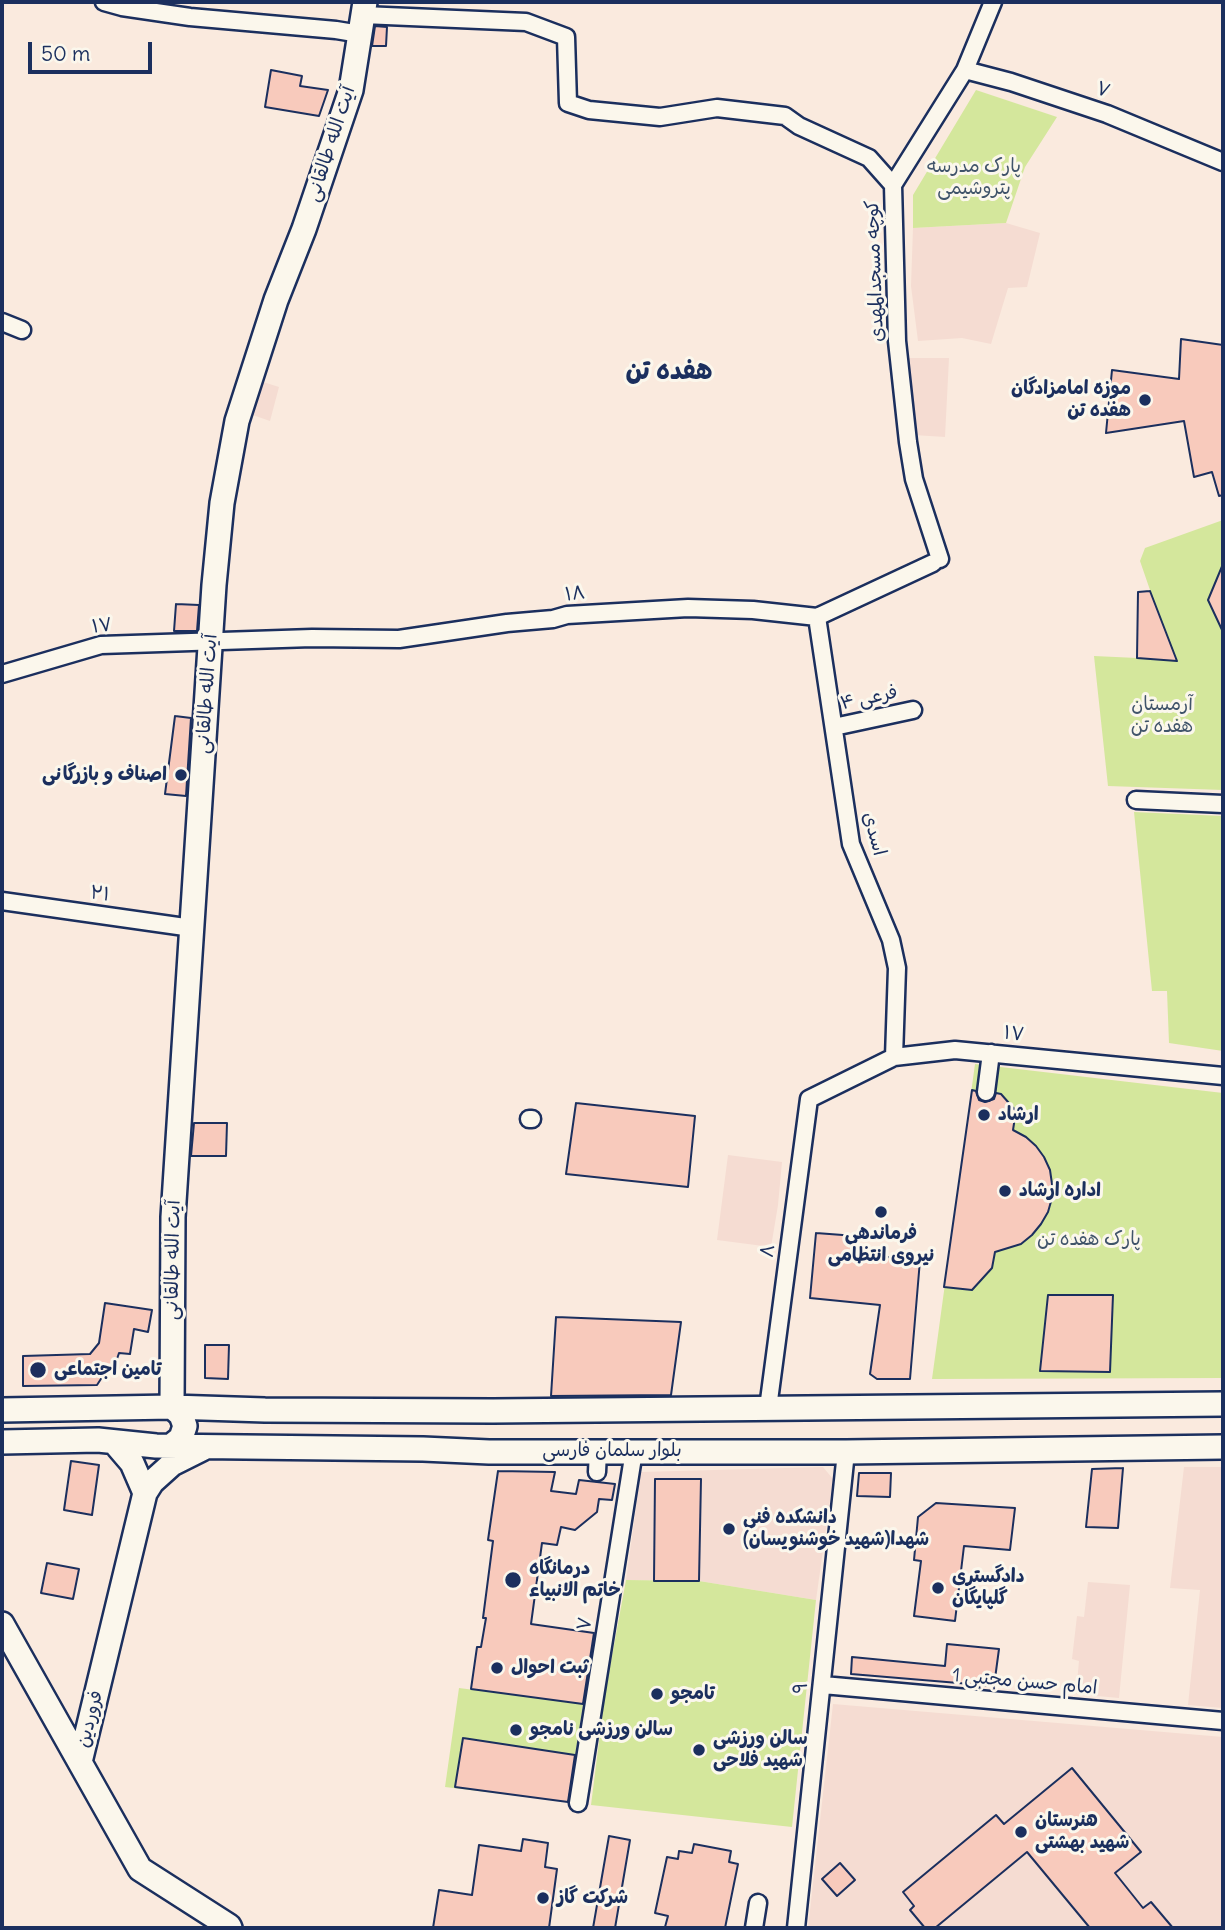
<!DOCTYPE html>
<meta charset="utf-8">
<style>
body{margin:0}
#map{position:relative;width:1225px;height:1930px;overflow:hidden;background:#faeade;font-family:Delius,sans-serif}
canvas{display:block}
.frame{position:absolute;inset:0;border:4px solid #1b2f5e;pointer-events:none}
.scale{position:absolute;left:28px;top:42px;width:124px;height:32px;box-sizing:border-box;border:4px solid #1b2f5e;border-top:0;padding-left:9px;font-size:21px;line-height:24px;white-space:nowrap;color:#1b2f5e;-webkit-text-stroke:5px #fbf7ec;paint-order:stroke}
</style>
<div id="map">
<canvas width="1225" height="1930"></canvas>
<div class="frame"></div>
<div class="scale">50 m</div>
</div>
<script>
const ctx = document.querySelector('canvas').getContext('2d');
ctx.lineJoin = 'round';
function fill(path, color) { ctx.fillStyle = color; ctx.fill(path, 'evenodd'); }
const shape = rows => new Path2D(rows.map(r => 'M' + r).join(''));
function strokePath(path, color, width, dash) { ctx.strokeStyle = color; ctx.lineWidth = width; ctx.lineCap = dash ? 'butt' : 'round'; ctx.setLineDash(dash || []); ctx.stroke(path); }
function write(font, color, halo, rows, align = 'center') {
  ctx.font = font + ' Delius,"Playpen Sans Arabic",sans-serif'; ctx.lineWidth = 6; ctx.setLineDash([]); ctx.textBaseline = 'middle'; ctx.strokeStyle = halo; ctx.fillStyle = color; for (const [text, x, y, turn = 0] of rows) {
    ctx.save(); ctx.translate(x, y); ctx.rotate((+turn || 0) * Math.PI / 180); ctx.textAlign = isNaN(turn) ? turn : align; if (halo) ctx.strokeText(text, 0, 0); ctx.fillText(text, 0, 0); ctx.restore();
  }
}
const built = shape([
 [1006,223,1040,233,1027,287,1008,288,991,344,962,338,918,341,911,286,913,228],
 [906,358,949,358,945,437,914,435],
 [257,380,279,387,270,421,247,413],
 [728,1155,782,1162,778,1205,771,1247,717,1240],
 [823,1467,833,1479,816,1600,699,1581,626,1580,641,1472],
 [1184,1467,1223,1467,1223,1708,1188,1705,1200,1590,1170,1588],
 [1088,1582,1130,1585,1119,1698,1076,1694,1079,1661,1072,1659,1077,1616,1084,1617],
 [833,1704,1223,1737,1223,1928,808,1928]
]);
const green = shape([
 [976,90,1057,117,1025,167,1006,223,913,228,913,195],
 [1223,520,1223,790,1108,786,1094,656,1137,658,1138,592,1150,590,1140,561,1145,548],
 [1134,812,1223,816,1223,1051,1169,1043,1167,991,1152,991],
 [975,1064,1223,1093,1223,1378,932,1379],
 [626,1580,699,1581,816,1600,792,1827,591,1805,605,1694],
 [459,1688,583,1704,568,1802,445,1787]
]);
const building = shape([
 [375,26,387,27,386,46,372,46,375,26],
 [271,70,302,76,300,86,328,90,319,116,265,107,271,70],
 [1181,339,1223,345,1223,495,1219,496,1212,472,1194,477,1184,421,1106,433,1112,370,1179,379,1181,339],
 [1223,564,1223,632,1208,600,1223,564],
 [1150,591,1177,661,1137,658,1138,592,1150,591],
 [176,604,199,605,197,631,174,631,176,604],
 [175,716,191,718,186,796,165,794,175,716],
 [972,1090,976,1091,979,1100,985,1102,994,1099,996,1093,1001,1094,1016,1111,1013,1130,1026,1137,1036,1146,1044,1157,1050,1170,1052,1184,1052,1198,1048,1212,1041,1224,1032,1235,1021,1244,995,1252,992,1268,972,1290,944,1287,972,1090],
 [576,1103,695,1116,688,1187,566,1174,576,1103],
 [194,1123,227,1123,226,1156,191,1156,194,1123],
 [816,1233,856,1236,854,1254,920,1260,910,1379,877,1379,870,1374,880,1305,810,1298,816,1233],
 [1048,1295,1113,1295,1110,1372,1040,1371,1048,1295],
 [105,1303,152,1310,148,1332,134,1329,130,1354,119,1353,114,1368,108,1368,97,1385,23,1386,23,1356,90,1354,99,1343,105,1303],
 [556,1317,681,1322,671,1395,551,1396,556,1317],
 [205,1345,229,1345,228,1379,205,1378,205,1345],
 [71,1461,99,1465,92,1515,64,1510,71,1461],
 [1123,1468,1118,1528,1086,1527,1092,1469,1123,1468],
 [498,1471,555,1472,551,1491,576,1494,579,1480,615,1484,612,1500,599,1499,597,1512,575,1530,561,1527,557,1545,542,1543,531,1624,594,1633,583,1704,471,1689,477,1647,481,1647,486,1618,483,1618,493,1541,488,1540,498,1471],
 [859,1473,891,1473,890,1497,857,1496,859,1473],
 [655,1479,701,1479,699,1581,654,1581,655,1479],
 [936,1503,1015,1508,1010,1550,964,1546,955,1621,914,1616,921,1561,914,1560,918,1517,936,1503],
 [47,1563,79,1569,73,1599,41,1593,47,1563],
 [947,1644,999,1649,994,1686,851,1674,852,1657,945,1666,947,1644],
 [463,1738,575,1755,568,1802,455,1787,463,1738],
 [1072,1768,1141,1852,1115,1873,1143,1908,1151,1902,1173,1928,1090,1928,1027,1852,935,1928,925,1928,910,1910,914,1906,903,1892,996,1815,1004,1824,1072,1768],
 [609,1836,630,1840,615,1928,593,1928,609,1836],
 [523,1839,548,1843,545,1867,557,1869,549,1928,433,1928,439,1890,472,1895,479,1845,521,1851,523,1839],
 [694,1844,731,1851,729,1862,738,1864,725,1928,665,1927,668,1916,655,1913,667,1857,678,1859,679,1851,692,1853,694,1844],
 [840,1863,855,1880,837,1896,822,1879,840,1863]
]);
const street = shape([
 [104,2,122,7,190,17,336,30,360,34],
 [363,15,526,22,566,37,568,103,589,110,660,117,717,108,785,116,799,126,869,158,893,185],
 [965,70,1011,82,1107,114,1223,162],
 [2,322,22,330],
 [940,559,914,479,908,442,897,341,893,185,965,70,993,2],
 [817,617,851,844,891,940,897,968,894,1057],
 [2,674,101,645,312,638,399,639,507,623,553,619,567,615,688,608,753,610,817,617,933,563],
 [834,727,913,710],
 [1136,800,1223,804],
 [2,901,192,928],
 [986,1092,991,1053],
 [529,1119,532,1119],
 [768,1408,809,1099,894,1057,955,1050,1223,1076],
 [597,1472,598,1451],
 [823,1685,1223,1721],
 [578,1803,634,1451],
 [754,1928,758,1903],
 [796,1928,846,1452]
]);
const secondary = shape([
 [2,1410,172,1407,265,1410,493,1411,1223,1404],
 [2,1442,98,1440,156,1446,423,1449,489,1452,846,1452,1223,1447],
 [114,1442,132,1463,145,1493],
 [171,1446,181,1438,185,1426,181,1415,172,1407,173,1217,214,585,222,503,237,421,276,300,304,229,351,90,365,2],
 [2,1624,140,1869,229,1926,230,1928],
 [80,1762,145,1493,152,1482,172,1464,202,1449]
]);
const markers = [
 [1145,400,7,"#1b2f5e"],
 [181,775,7,"#1b2f5e"],
 [984,1115,7,"#1b2f5e"],
 [1005,1191,7,"#1b2f5e"],
 [881,1212,7,"#1b2f5e"],
 [38,1370,9,"#1b2f5e"],
 [729,1529,7,"#1b2f5e"],
 [513,1580,9,"#1b2f5e"],
 [938,1588,7,"#1b2f5e"],
 [497,1668,7,"#1b2f5e"],
 [657,1694,7,"#1b2f5e"],
 [516,1730,7,"#1b2f5e"],
 [699,1750,7,"#1b2f5e"],
 [1021,1832,7,"#1b2f5e"],
 [543,1898,7,"#1b2f5e"]
];
const streetNames = [
 ["۷",1103,90,20],
 ["آیت الله طالقانی",331,144,-72],
 ["کوچه مسجدالمهدی",875,271,-92],
 ["۱۸",575,594,-7],
 ["۱۷",102,626,-8],
 ["آیت الله طالقانی",207,694,-86],
 ["فرعی ۴",869,698,-12],
 ["اسدی",874,834,75],
 ["۲۱",100,894,8],
 ["۱۷",1014,1034,6],
 ["۸",768,1251,-82],
 ["آیت الله طالقانی",173,1260,-89],
 ["بلوار سلمان فارسی",612,1451],
 ["۷",585,1624,-81],
 ["امام حسن مجتبی 1",1025,1682,5],
 ["۹",801,1688,-84],
 ["فروردین",90,1719,-76]
];
const parkNames = [
 ["پارک مدرسه",974,167],
 ["پتروشیمی",974,189],
 ["آرمستان",1162,705],
 ["هفده تن",1162,727],
 ["پارک هفده تن",1089,1240]
];
const poiNames = [
 ["موزه امامزادگان",1131,389,"right"],
 ["هفده تن",1131,411,"right"],
 ["اصناف و بازرگانی",167,775,"right"],
 ["ارشاد",998,1115],
 ["اداره ارشاد",1019,1191],
 ["فرماندهی",881,1234,"center"],
 ["نیروی انتظامی",881,1256,"center"],
 ["تامین اجتماعی",54,1370],
 ["دانشکده فنی",743,1518],
 ["شهدا(شهید خوشنویسان)",743,1540],
 ["درمانگاه",529,1569],
 ["خاتم الانبیاء",529,1591],
 ["دادگستری",952,1577],
 ["گلپایگان",952,1599],
 ["ثبت احوال",511,1668],
 ["تامجو",671,1694],
 ["سالن ورزشی نامجو",530,1730],
 ["سالن ورزشی",713,1739],
 ["شهید فلاحی",713,1761],
 ["هنرستان",1035,1821],
 ["شهید بهشتی",1035,1843],
 ["شرکت گاز",557,1898]
];
const districtNames = [
 ["هفده تن",669,372]
];
fill(built, '#f5dcd2');
fill(green, '#d4e79c');
fill(building, '#f8cabc');
strokePath(building, '#1b2f5e', 2);
strokePath(street, '#1b2f5e', 21);
strokePath(secondary, '#1b2f5e', 28);
strokePath(street, '#fbf7ec', 16);
strokePath(secondary, '#fbf7ec', 23);
for (const [x, y, r, color] of markers) { const dot = new Path2D(); dot.arc(x, y, r, 0, 2 * Math.PI); ctx.fillStyle = color; ctx.fill(dot); strokePath(dot, '#fbf7ec', 2.5); }
write('19px', '#1b2f5e', '#fbf7ec', streetNames);
write('19px', '#40546a', '#fbf7ec', parkNames);
write('bold 19px', '#1b2f5e', '#fbf7ec', poiNames, 'left');
write('bold 26px', '#1b2f5e', '#fbf7ec', districtNames);
</script>
